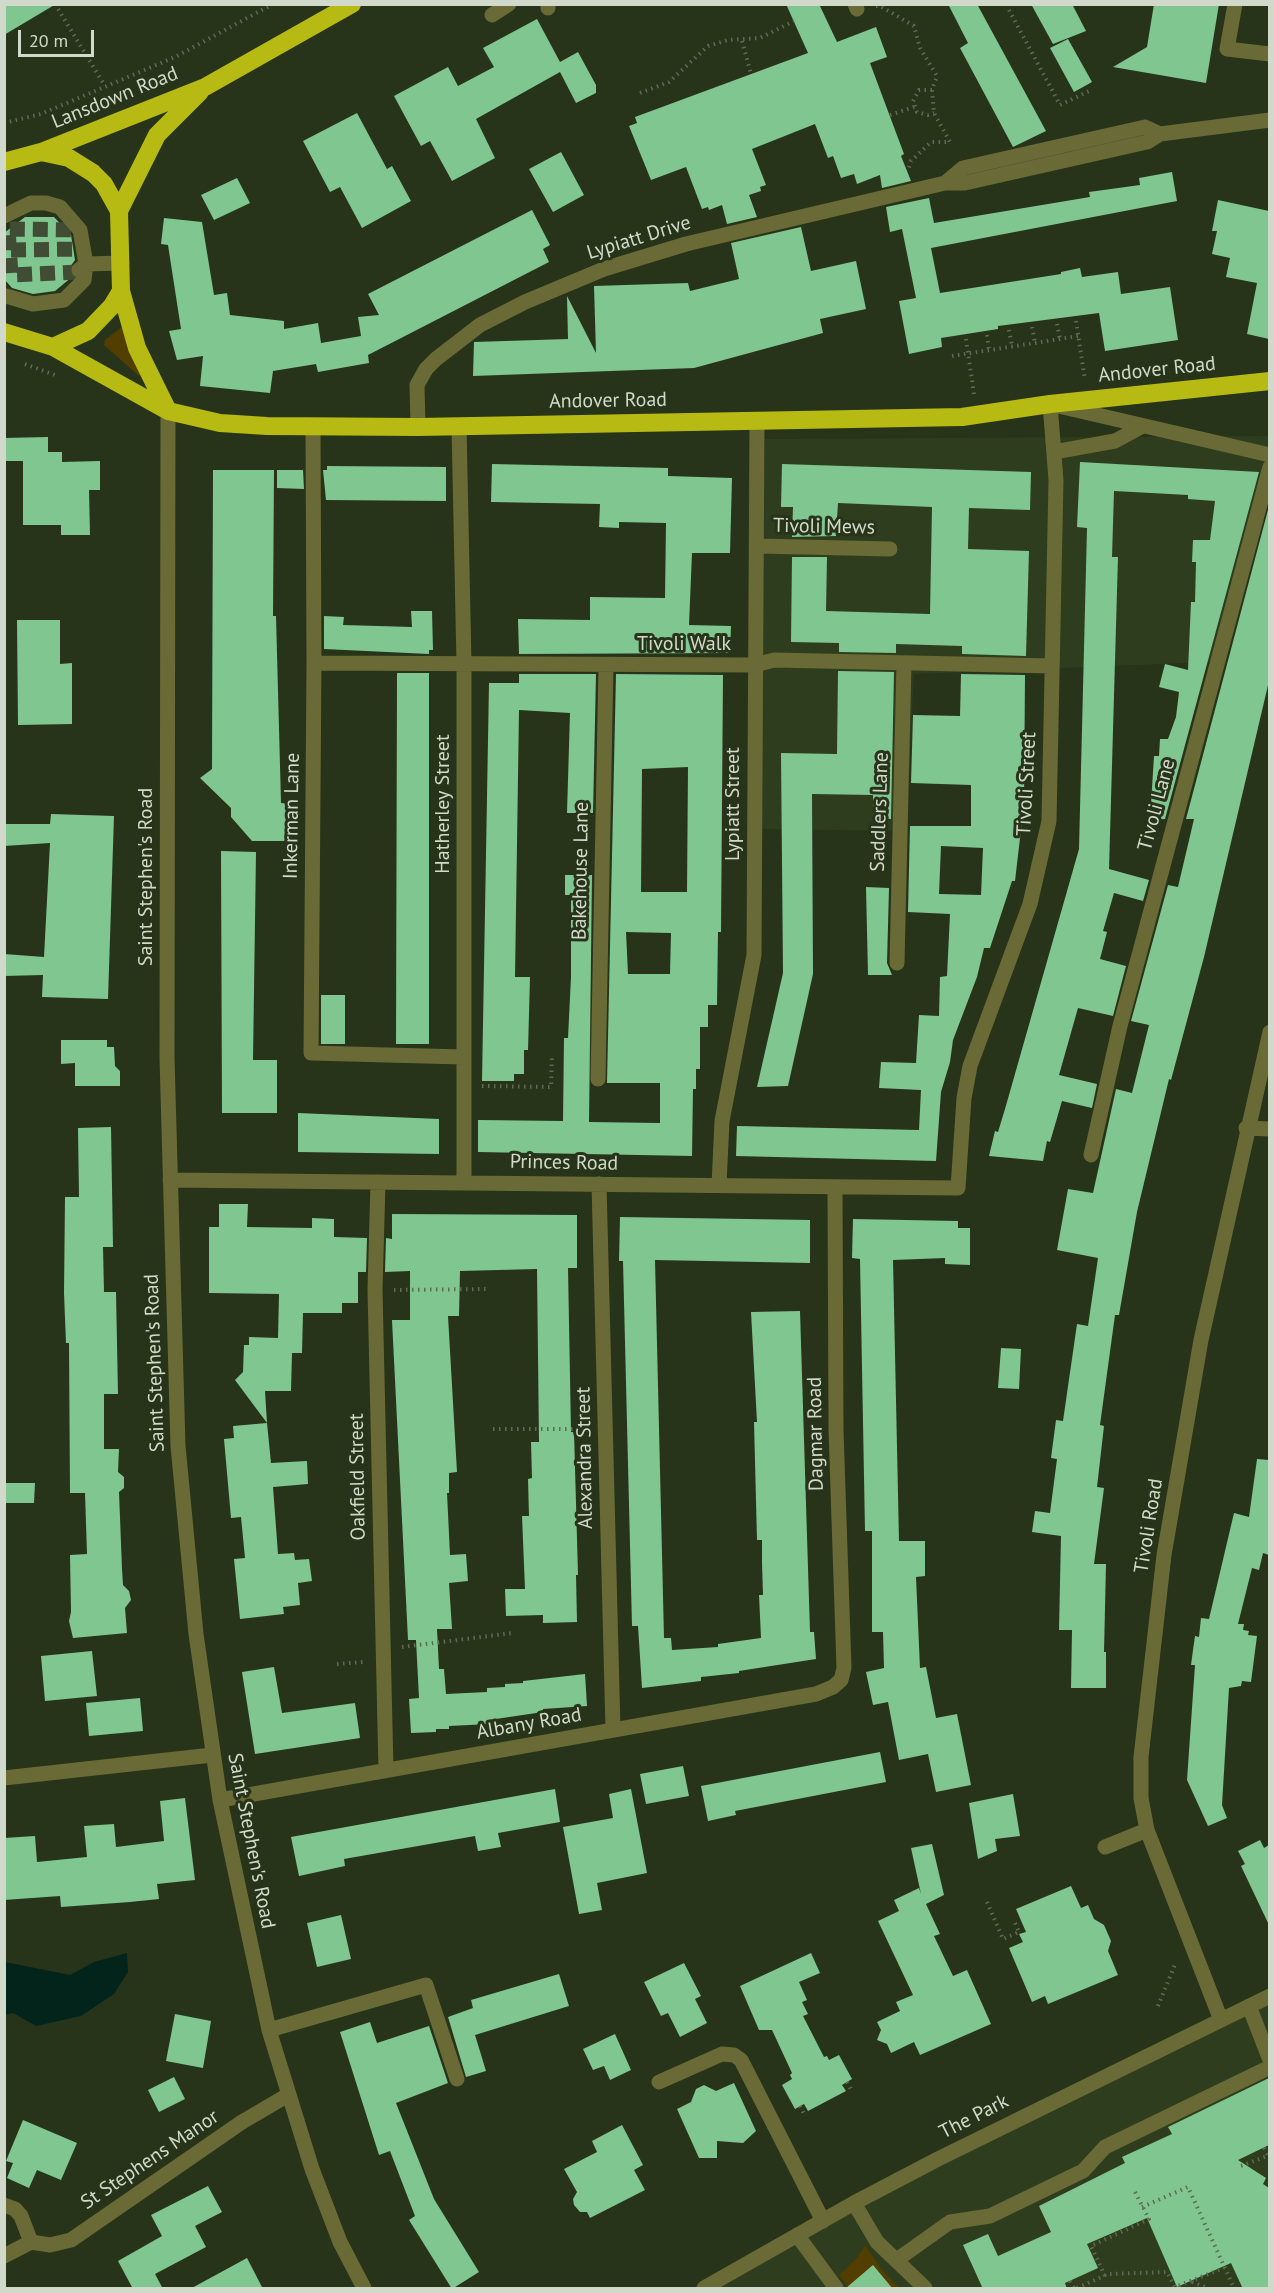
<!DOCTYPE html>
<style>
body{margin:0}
#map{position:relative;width:1274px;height:2293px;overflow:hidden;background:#27341a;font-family:"PT Sans",sans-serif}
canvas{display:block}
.frame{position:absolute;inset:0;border:6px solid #d1daca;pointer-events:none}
.scale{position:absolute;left:18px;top:30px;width:76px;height:27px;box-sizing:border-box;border:3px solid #d1daca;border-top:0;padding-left:8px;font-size:18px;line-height:21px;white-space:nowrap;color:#d1daca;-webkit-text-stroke:4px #27341a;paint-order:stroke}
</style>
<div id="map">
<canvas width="1274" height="2293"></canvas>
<div class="frame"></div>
<div class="scale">20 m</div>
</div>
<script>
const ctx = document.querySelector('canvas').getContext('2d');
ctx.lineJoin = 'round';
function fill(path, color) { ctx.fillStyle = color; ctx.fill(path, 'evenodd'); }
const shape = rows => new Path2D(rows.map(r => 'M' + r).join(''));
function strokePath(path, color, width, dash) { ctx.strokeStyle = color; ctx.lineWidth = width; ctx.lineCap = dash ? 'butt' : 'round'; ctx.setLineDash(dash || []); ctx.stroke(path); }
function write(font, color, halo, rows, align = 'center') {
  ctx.font = font + ' "PT Sans",sans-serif'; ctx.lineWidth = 6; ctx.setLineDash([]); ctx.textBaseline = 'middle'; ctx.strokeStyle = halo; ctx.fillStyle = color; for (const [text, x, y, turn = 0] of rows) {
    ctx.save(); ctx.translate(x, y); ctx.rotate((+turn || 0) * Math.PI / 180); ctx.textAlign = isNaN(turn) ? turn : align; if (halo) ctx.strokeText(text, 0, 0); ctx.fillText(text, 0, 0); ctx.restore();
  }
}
const built = shape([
 [1269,436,1269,473,1210,662,914,674,906,831,760,829,763,439],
 [1269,1996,1269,2288,704,2288]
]);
const green = shape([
 [122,327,147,365,139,376,104,345,105,340],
 [865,2245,880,2267,899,2288,849,2288,839,2275,857,2258]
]);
const water = shape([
 [127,1953,128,1972,114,1994,81,2016,36,2026,13,2013,5,2015,5,1962,70,1975,94,1962]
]);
const building = shape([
 [4,4,56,4,4,35],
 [786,4,819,4,837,42,876,27,887,57,870,63,904,154,901,156,911,181,882,188,880,175,857,184,854,174,841,178,833,156,828,158,815,124,752,149,766,185,760,187,761,191,749,195,757,217,727,224,722,205,709,210,708,207,702,209,686,167,651,180,629,126,637,123,635,117,808,53],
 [948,4,977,4,1046,131,1013,147,960,48,968,43],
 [1031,4,1072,4,1086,31,1053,44],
 [1154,4,1219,4,1206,83,1113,67,1147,47],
 [537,19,560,62,578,52,596,85,596,93,576,103,560,72,476,119,495,158,452,181,430,141,421,146,394,96,448,67,458,86,494,67,483,48],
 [1068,39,1092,82,1074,92,1050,48],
 [357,113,387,169,392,166,411,201,362,228,340,187,330,192,303,141],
 [561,152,584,195,553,212,529,169],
 [1172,172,1177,201,931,248,940,293,1061,274,1061,272,1080,268,1082,277,1118,272,1121,294,1170,287,1178,340,1105,351,1099,313,998,326,998,329,941,338,942,347,909,354,899,301,916,298,902,229,890,232,886,207,929,198,934,223,1090,197,1089,192,1140,185,1139,178],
 [237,178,250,203,214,220,201,195],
 [1218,200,1269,211,1269,339,1247,334,1257,283,1226,277,1230,258,1212,254,1217,231,1212,231],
 [532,210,550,245,543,249,549,262,368,355,369,363,318,372,316,364,273,371,270,393,200,386,203,356,177,360,169,331,181,329,168,245,161,244,164,218,202,222,214,295,227,293,230,315,284,321,284,329,318,323,321,343,361,336,358,317,379,315,368,294],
 [25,217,54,217,71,235,75,260,70,267,72,277,55,291,33,294,12,288,4,279,4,233],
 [801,227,811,271,856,261,866,309,820,319,823,333,694,368,473,376,474,342,568,339,567,296,596,353,594,286,688,283,690,291,739,279,731,243],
 [48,437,48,452,62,452,62,462,100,461,100,490,89,490,90,535,61,535,61,525,23,525,23,461,4,461,4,438],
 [1080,462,1259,472,1165,819,1150,820,1154,756,1159,756,1160,739,1168,739,1176,717,1179,692,1159,687,1165,664,1188,670,1191,602,1195,602,1196,562,1192,562,1193,540,1210,540,1215,501,1188,499,1188,495,1114,491,1112,557,1118,557,1109,869,1149,880,1143,901,1114,893,1103,931,1107,932,1100,959,1126,966,1113,1016,1078,1008,1059,1075,1097,1084,1092,1108,1062,1101,1050,1142,1047,1141,1043,1161,989,1156,995,1131,998,1132,1005,1109,1079,849,1087,528,1077,527],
 [492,464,668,468,668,476,732,478,730,553,692,553,689,625,731,626,730,653,519,654,518,619,590,620,590,597,665,598,666,523,619,522,619,528,599,527,600,504,491,502],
 [782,464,1031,472,1030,510,969,508,968,549,1029,551,1026,656,962,654,962,646,896,644,896,653,839,652,839,643,791,642,792,557,827,557,826,611,930,614,932,507,838,503,836,536,792,537,793,507,781,507],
 [327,466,446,467,446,501,326,500,323,470,327,470],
 [213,470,274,470,273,616,276,616,281,803,291,804,291,824,286,824,286,841,252,841,231,817,231,808,200,778,212,769],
 [277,470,303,470,304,489,277,488],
 [1269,506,1269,681,1204,957,1171,1080,1169,1079,1137,1212,1119,1315,1115,1315,1100,1425,1104,1426,1097,1487,1104,1488,1094,1564,1106,1564,1104,1652,1106,1652,1106,1688,1071,1688,1072,1630,1059,1630,1061,1536,1032,1532,1035,1511,1050,1513,1057,1459,1051,1458,1056,1420,1063,1421,1077,1324,1088,1326,1098,1258,1057,1250,1068,1189,1093,1193,1116,1089,1132,1093,1149,1025,1131,1021,1168,885,1178,887,1194,819,1186,819],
 [411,611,432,611,433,650,429,650,429,654,324,649,324,616,344,617,343,625,412,627],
 [17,620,60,620,60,664,72,663,72,724,18,725],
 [838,671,894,672,891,819,873,818,873,795,812,794,813,974,788,1086,757,1087,783,973,781,753,837,754],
 [397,673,429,673,429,1044,396,1044],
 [519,674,596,674,593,813,567,813,570,713,519,710,515,977,530,977,528,1050,524,1050,524,1074,514,1074,514,1081,482,1081,489,683,519,683],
 [616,674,723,675,721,932,718,932,717,1005,708,1005,708,1027,700,1027,700,1069,696,1069,696,1089,693,1089,692,1156,478,1152,478,1120,563,1121,564,1038,568,1038,571,977,571,895,565,895,565,875,592,875,589,1122,660,1123,660,1083,607,1083],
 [688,767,687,892,641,892,642,769],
 [626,932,671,933,670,974,628,974],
 [961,674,1025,675,1024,804,1015,881,1012,881,990,948,984,948,977,977,953,1040,950,1062,941,1092,936,1161,736,1156,737,1126,919,1130,921,1090,879,1088,881,1062,916,1063,919,1015,939,1016,940,977,947,976,950,914,908,912,910,826,971,826,971,785,911,783,913,715,960,716],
 [941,846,983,848,981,895,939,894],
 [51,814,114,816,108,999,42,997,43,975,4,976,4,954,44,957,50,843,4,846,4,824,50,824],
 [221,851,256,852,253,1060,277,1060,277,1113,222,1113],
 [866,887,889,888,887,963,892,975,868,975],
 [321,995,345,995,345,1044,321,1044],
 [61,1040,107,1040,107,1047,114,1047,115,1066,120,1071,120,1086,75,1086,75,1063,61,1064],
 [298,1113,439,1119,439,1154,298,1152],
 [111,1127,113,1247,103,1247,104,1292,116,1292,118,1394,104,1394,104,1449,119,1449,118,1472,124,1477,124,1488,119,1492,122,1569,123,1585,129,1591,131,1600,125,1608,127,1633,73,1638,69,1621,71,1612,70,1555,87,1554,85,1493,70,1493,69,1343,66,1343,64,1293,65,1197,79,1197,78,1128],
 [219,1204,248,1204,247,1227,312,1228,312,1218,334,1219,334,1237,367,1238,366,1272,358,1272,358,1303,342,1303,342,1313,303,1313,302,1353,292,1353,291,1391,265,1391,267,1423,235,1380,243,1372,244,1345,249,1345,249,1337,278,1338,279,1294,209,1293,209,1227,219,1227],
 [392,1214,577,1215,577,1268,568,1268,571,1432,574,1432,578,1575,576,1575,577,1622,543,1623,543,1615,506,1616,505,1589,525,1589,522,1516,529,1516,528,1479,532,1478,531,1442,539,1442,537,1269,460,1271,459,1316,448,1316,457,1472,449,1473,449,1493,447,1493,450,1555,466,1554,468,1581,449,1583,452,1629,437,1629,439,1669,444,1669,446,1694,487,1692,487,1688,505,1687,505,1684,523,1683,523,1681,585,1674,587,1706,543,1709,543,1712,489,1720,489,1724,449,1726,449,1729,436,1729,436,1732,411,1733,409,1699,419,1698,416,1640,408,1640,392,1320,410,1320,410,1271,385,1272,386,1238,392,1239],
 [620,1217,810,1220,810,1263,655,1260,664,1638,671,1638,672,1650,718,1647,718,1644,761,1638,759,1595,763,1595,762,1563,762,1540,757,1540,754,1422,757,1422,751,1312,800,1311,810,1632,814,1632,816,1659,739,1671,739,1673,701,1677,701,1681,642,1688,638,1626,632,1626,623,1261,619,1261],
 [853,1219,958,1221,958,1228,970,1228,970,1265,945,1264,945,1258,893,1260,899,1541,925,1541,925,1576,916,1577,920,1668,926,1667,936,1718,957,1714,971,1785,936,1792,928,1754,899,1760,888,1702,873,1705,866,1672,884,1668,883,1632,872,1632,872,1531,865,1531,860,1259,852,1258],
 [1001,1348,1021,1349,1019,1389,998,1388],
 [267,1423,271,1463,307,1461,308,1484,273,1487,278,1554,294,1553,295,1560,309,1559,312,1581,298,1583,300,1605,283,1607,284,1614,240,1619,234,1559,245,1558,241,1517,231,1518,224,1439,234,1438,233,1426],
 [1257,1459,1269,1460,1269,1555,1263,1553,1259,1570,1252,1568,1238,1624,1244,1624,1243,1630,1249,1631,1248,1635,1257,1636,1251,1682,1242,1681,1241,1686,1229,1688,1222,1805,1227,1818,1208,1826,1187,1780,1195,1665,1191,1665,1193,1650,1195,1636,1199,1637,1201,1618,1209,1619,1234,1513,1249,1517],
 [5,1483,35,1483,34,1503,5,1503],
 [92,1651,97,1696,45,1701,41,1656],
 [274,1667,282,1713,355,1703,360,1738,255,1754,242,1672],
 [140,1698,143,1731,89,1736,86,1703],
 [880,1752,886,1782,735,1811,736,1815,708,1821,701,1786],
 [683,1766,689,1796,646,1804,640,1774],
 [555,1789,560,1822,498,1833,501,1847,478,1851,475,1836,344,1859,345,1866,299,1876,291,1837],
 [631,1789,647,1873,597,1883,602,1910,579,1914,563,1827,613,1818,609,1794],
 [1013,1794,1020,1836,995,1839,997,1851,978,1859,969,1803],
 [185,1798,195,1880,157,1884,159,1899,130,1902,61,1907,60,1896,4,1900,4,1838,35,1836,37,1862,87,1857,84,1826,114,1824,116,1847,164,1841,160,1801],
 [1260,1840,1264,1848,1269,1845,1269,1925,1241,1866,1245,1864,1238,1851],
 [932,1844,944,1895,926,1904,940,1934,934,1936,953,1976,967,1970,991,2024,920,2055,914,2042,891,2053,887,2044,877,2040,881,2030,877,2022,900,2011,896,2002,913,1995,878,1921,899,1911,894,1900,919,1888,921,1894,911,1848],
 [1071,1886,1081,1908,1088,1905,1094,1919,1104,1925,1111,1941,1108,1951,1118,1975,1048,2004,1045,1996,1032,2002,1009,1948,1023,1942,1019,1934,1026,1932,1016,1909],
 [341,1915,351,1959,317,1967,307,1923],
 [811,1953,820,1973,799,1982,807,2000,802,2002,808,2014,803,2016,824,2057,827,2056,829,2060,839,2055,852,2079,842,2085,846,2091,808,2111,804,2104,795,2109,782,2085,792,2079,790,2075,792,2073,772,2030,759,2030,740,1986],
 [684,1963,701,1996,695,1999,707,2023,680,2037,668,2013,661,2016,644,1982],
 [559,1974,569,2006,475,2035,486,2071,466,2077,448,2017,473,2008,471,2000],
 [175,2014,211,2021,203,2068,166,2061],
 [370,2022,377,2043,429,2026,448,2083,396,2103,434,2199,479,2272,452,2289,409,2220,415,2216,390,2151,379,2155,340,2032],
 [615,2034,631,2070,610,2080,604,2066,593,2070,583,2049],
 [174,2077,185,2099,159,2112,148,2090],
 [1269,2078,1269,2145,1238,2160,1266,2178,1263,2184,1269,2188,1269,2289,1243,2289,1231,2263,1177,2287,1147,2218,1087,2244,1098,2268,1065,2283,1067,2289,983,2289,963,2245,988,2234,998,2256,1051,2232,1039,2206,1125,2163,1122,2157,1172,2134,1168,2127],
 [734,2083,756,2131,743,2143,717,2141,717,2158,699,2158,677,2109,691,2102,696,2089,704,2085,716,2091],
 [23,2120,77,2143,61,2180,37,2170,29,2188,7,2178,13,2163,6,2161],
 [622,2125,643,2165,634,2170,645,2190,590,2218,587,2212,580,2212,574,2205,573,2199,577,2192,564,2169,597,2152,592,2141],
 [208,2186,222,2212,195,2226,206,2247,155,2274,163,2289,133,2289,118,2261,162,2236,151,2215],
 [247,2258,263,2289,190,2289],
 [873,2265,893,2289,846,2289,846,2288]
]);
const minorTunnel = shape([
 [11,250,84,249],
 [78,272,11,275,8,229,80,230]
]);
const path = shape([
 [55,4,105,86],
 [876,6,880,6,914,26,920,48,937,76,932,90,934,113,950,142,931,142,911,161,908,171],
 [1009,10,1060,105,1089,91],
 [742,41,751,74],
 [932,90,919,90,913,101,917,112,928,115,934,113],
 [640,93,669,82,708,46,728,40,760,38,794,21],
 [890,115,914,107],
 [4,123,41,114,175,57,273,4],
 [1076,321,1085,380],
 [1057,324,1060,339],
 [1032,327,1035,343],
 [1009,330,1012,346],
 [987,335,989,350],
 [966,339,974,394],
 [952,356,1079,336],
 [25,364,55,375],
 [482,1086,551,1087,552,1054],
 [394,1290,488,1289],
 [493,1429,587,1429],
 [402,1647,513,1633],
 [337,1664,363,1662],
 [987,1902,1003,1939,1019,1932,1015,1923],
 [1158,2006,1176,1962],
 [847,2082,852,2091],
 [800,2106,805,2116],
 [1264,2148,1270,2159],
 [1241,2166,1270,2155],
 [1142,2207,1188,2187,1234,2288],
 [1105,2276,1091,2246,1149,2219,1133,2188],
 [1070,2281,1074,2288],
 [1192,2282,1208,2288],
 [1077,2288,1108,2274,1167,2272,1175,2287,1224,2268]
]);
const minor = shape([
 [548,4,548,8],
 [855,4,857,9],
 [1235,4,1227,49,1270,54],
 [492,15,509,4],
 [945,183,963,168,1145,127,1160,134],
 [4,216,31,203,46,203,60,207,80,230,86,264,84,280,64,300,33,304,6,296],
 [79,270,86,264,122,263],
 [168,411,167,1058,178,1446,196,1634,220,1800,269,2030,312,2169,340,2242,364,2288],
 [459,426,464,664,464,1183],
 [313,427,314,663,311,1053,463,1057],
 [418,427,417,385,426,369,436,359,480,325,525,302,604,269,686,244,945,183,965,183,1147,142,1160,134,1270,120],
 [1054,452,1115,441,1141,427],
 [758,546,890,549],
 [314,663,755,665,774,660,1052,666],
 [897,963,904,663],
 [598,1079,606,665],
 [1246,1128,1270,1129],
 [1091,1155,1120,1026,1270,467],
 [170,1180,958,1188,964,1098,970,1066,1030,904,1049,821,1056,480,1050,404,1270,455],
 [378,1182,375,1290,386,1770],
 [599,1184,613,1730],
 [719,1185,722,1121,754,955,757,420],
 [4,1778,212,1755],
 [220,1800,816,1694,833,1687,841,1680,844,1668,836,1430,835,1187],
 [1105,1847,1147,1830],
 [1249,2006,1270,2060],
 [1221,2020,1147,1830,1141,1798,1141,1757,1164,1555,1201,1340,1270,1032],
 [269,2030,426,1985,457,2079],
 [659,2082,722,2054,734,2055,741,2060,823,2221],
 [854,2203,877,2242,925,2288],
 [4,2205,15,2209,21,2216,31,2242],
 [797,2235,836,2288],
 [4,2256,31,2242,50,2245,71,2240,242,2122,288,2095],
 [898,2259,950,2222,990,2216,1083,2171,1105,2147,1270,2067],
 [704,2288,854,2203,938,2159,1270,1996]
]);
const highway = shape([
 [41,152,205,87,352,4],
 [4,162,41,152,69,158,93,173,104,184,119,211,121,291,112,306,88,331,53,347],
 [119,211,157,135,200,92],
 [121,291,137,348,168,411],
 [4,332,53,347,168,411,220,423,267,426,418,427,962,417,1050,404,1270,381]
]);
const streetNames = [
 ["Lansdown Road",115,98,-22],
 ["Lypiatt Drive",639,238,-17],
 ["Andover Road",1157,370,-6],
 ["Andover Road",608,401,-1],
 ["Tivoli Mews",824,527,1],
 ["Tivoli Walk",684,644],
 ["Tivoli Street",1027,784,-87],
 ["Hatherley Street",443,804,-90],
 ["Lypiatt Street",733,804,-90],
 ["Tivoli Lane",1157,805,-75],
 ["Saddlers Lane",880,812,-88],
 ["Inkerman Lane",292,816,-89],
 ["Bakehouse Lane",581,871,-89],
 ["Saint Stephen's Road",146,877,-90],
 ["Princes Road",564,1163,1],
 ["Saint Stephen's Road",155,1363,-92],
 ["Dagmar Road",816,1434,-91],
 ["Alexandra Street",585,1458,-91],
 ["Oakfield Street",358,1477,-91],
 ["Tivoli Road",1149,1526,-81],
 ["Albany Road",529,1724,-10],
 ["Saint Stephen's Road",251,1841,79],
 ["The Park",974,2117,-27],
 ["St Stephens Manor",150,2160,-34]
];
fill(built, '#2d3d1d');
fill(green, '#523f00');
fill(water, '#03241b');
fill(building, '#80c691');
strokePath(minorTunnel, '#404d34', 15, [15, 8]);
strokePath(path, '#5f6b54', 4, [1.5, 4.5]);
strokePath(minor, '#696a36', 15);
strokePath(highway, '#b8ba14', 18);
write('20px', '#d1daca', '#27341a', streetNames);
</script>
